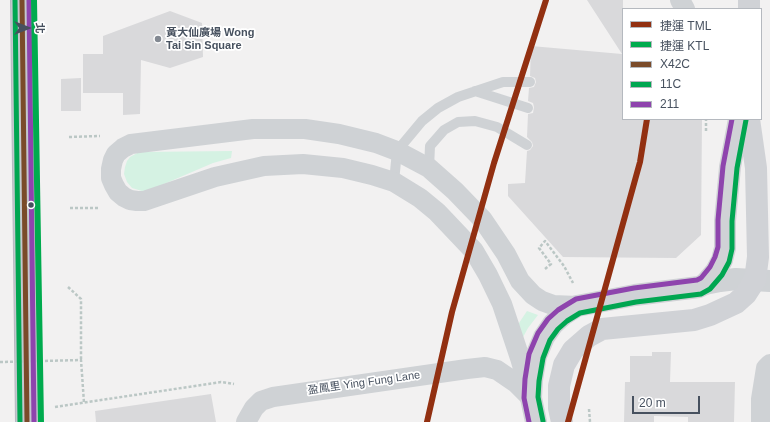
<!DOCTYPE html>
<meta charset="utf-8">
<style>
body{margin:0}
#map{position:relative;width:770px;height:422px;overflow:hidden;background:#f2f1f1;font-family:Helvetica,"Noto Sans TC",sans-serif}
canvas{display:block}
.legend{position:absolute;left:622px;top:8px;width:140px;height:112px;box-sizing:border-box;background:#fff;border:1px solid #b5b9bf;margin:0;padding:5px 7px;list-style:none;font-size:12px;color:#47515f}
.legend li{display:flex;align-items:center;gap:8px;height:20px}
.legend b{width:20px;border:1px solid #b5b9bf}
.north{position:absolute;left:8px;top:8px;width:40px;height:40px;-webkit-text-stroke:3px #fff;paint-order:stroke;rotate:90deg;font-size:11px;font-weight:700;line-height:16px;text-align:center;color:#47515f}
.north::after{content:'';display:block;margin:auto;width:14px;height:18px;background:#47515f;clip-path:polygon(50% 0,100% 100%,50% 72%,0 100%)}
.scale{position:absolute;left:632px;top:396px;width:68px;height:18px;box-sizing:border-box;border:2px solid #47515f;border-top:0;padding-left:5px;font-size:12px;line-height:14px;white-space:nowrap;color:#47515f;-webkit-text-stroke:3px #fff;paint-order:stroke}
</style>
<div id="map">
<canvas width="770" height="422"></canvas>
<ul class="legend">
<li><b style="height:5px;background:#923011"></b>捷運 TML</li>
<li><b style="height:5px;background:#00ab4e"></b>捷運 KTL</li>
<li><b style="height:5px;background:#7a4b2a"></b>X42C</li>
<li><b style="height:5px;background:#00a651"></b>11C</li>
<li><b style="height:5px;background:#8e44ad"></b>211</li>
</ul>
<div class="north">北</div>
<div class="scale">20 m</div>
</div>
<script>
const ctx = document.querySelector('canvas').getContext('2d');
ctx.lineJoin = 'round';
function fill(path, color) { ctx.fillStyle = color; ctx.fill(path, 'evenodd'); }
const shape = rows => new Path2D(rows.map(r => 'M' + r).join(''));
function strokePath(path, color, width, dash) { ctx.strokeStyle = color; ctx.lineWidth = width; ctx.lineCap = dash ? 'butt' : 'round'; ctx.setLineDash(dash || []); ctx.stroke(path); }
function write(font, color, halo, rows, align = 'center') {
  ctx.font = font + ' Helvetica,"Noto Sans TC",sans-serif'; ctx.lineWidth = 3.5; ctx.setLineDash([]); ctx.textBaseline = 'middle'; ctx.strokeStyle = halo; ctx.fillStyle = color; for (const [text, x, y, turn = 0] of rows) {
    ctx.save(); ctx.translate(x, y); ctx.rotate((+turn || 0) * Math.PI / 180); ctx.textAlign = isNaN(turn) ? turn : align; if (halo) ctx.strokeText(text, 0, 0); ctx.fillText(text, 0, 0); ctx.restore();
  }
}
const green = shape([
 [232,151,231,158,213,163,150,190,142,191,132,188,127,182,124,174,125,167,127,161,130,157,139,152],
 [527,311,538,315,528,328,522,339,517,326]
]);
const building = shape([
 [587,0,623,0,623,119,702,119,701,235,676,258,563,257,508,196,508,184,525,183,527,151,530,150,533,146,532,142,527,137,528,114,533,113,534,107,533,103,528,101,529,88,534,87,536,82,535,78,530,76,531,46,622,54],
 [170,11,202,23,203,57,170,68,141,60,140,114,123,115,123,93,83,93,83,54,103,54,103,36],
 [81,78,81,111,61,111,61,79],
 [652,352,671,352,670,382,735,382,734,422,688,422,688,417,654,416,654,422,624,422,625,382,630,382,630,356,652,356],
 [211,394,216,422,96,422,95,411]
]);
const path = shape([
 [706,131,706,119],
 [69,137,100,136],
 [70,208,98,208],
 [545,269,551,264,539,248,545,241,564,266,573,283],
 [68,287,81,299,81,360],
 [82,374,84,403],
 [55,407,221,382,234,384],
 [589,409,590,422]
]);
const service = shape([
 [475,91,528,108],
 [429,168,430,146,444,130,458,122,475,121,497,127,527,145],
 [394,182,397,151,422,121,438,108,458,97,503,82,530,82]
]);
const minor = shape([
 [680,0,685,9],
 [530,392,520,358,502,304,488,275,474,251,437,212,420,198,394,182,372,175,343,168,303,164,264,166,215,177,144,201,137,201,130,200,124,197,118,192,114,185,111,178,111,169,113,160,116,154,123,148,131,144,253,129,305,129,339,134,376,143,397,151,429,168,455,191,483,220,506,254,520,281,533,295,542,301,553,305,577,306],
 [246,422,254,408,261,401,273,397,467,369,485,367,497,370,516,383,531,398],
 [761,422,761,399,766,368,770,364]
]);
const tertiary = shape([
 [705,284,720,281,736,279,770,281]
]);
const secondary = shape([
 [749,9,749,0],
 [536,422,531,398,532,380,536,356,544,337,553,324,563,315,577,306,635,295,699,287,705,284,716,271,722,260,725,248,725,221,730,167,739,119],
 [562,422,559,408,559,386,564,365,573,350,589,336,602,329,694,320,710,315,736,303,746,294,755,280,758,257,756,168,749,119]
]);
const trunk = shape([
 [22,0,27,422]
]);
const pathBridge = shape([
 [0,362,81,360,82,374]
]);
const bus1 = shape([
 [22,0,27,422]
]);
const bus2 = shape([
 [15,0,20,422],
 [543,421,538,397,539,381,543,358,550,340,558,329,567,321,580,313,636,302,701,294,710,289,722,275,729,262,732,249,732,221,737,168,746,120]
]);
const bus3 = shape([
 [29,0,34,422],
 [529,422,524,398,525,379,529,354,538,333,548,319,558,310,576,299,634,288,697,280,701,278,710,267,715,257,718,247,718,220,723,166,732,119]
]);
const metro1 = shape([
 [427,422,452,312,494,163,546,0],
 [568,422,640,162,647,119]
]);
const metro2 = shape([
 [34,0,41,422]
]);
const markers = [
 [158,39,4,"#838992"],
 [31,205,3.5,"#47515f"]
];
const poiNames = [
 ["黃大仙廣場 Wong",166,33],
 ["Tai Sin Square",166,46]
];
const streetNames = [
 ["盈鳳里 Ying Fung Lane",364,383,-8]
];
fill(green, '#d5f2e3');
fill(building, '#d9d9db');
strokePath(trunk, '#b6b9c1', 24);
strokePath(path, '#bbc7c5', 2.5, [3, 2]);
strokePath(service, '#cfd2d5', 10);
strokePath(minor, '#cfd2d5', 20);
strokePath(tertiary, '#cfd2d5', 22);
strokePath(secondary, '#d0d2d6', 22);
strokePath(trunk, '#c4c8ce', 22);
strokePath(pathBridge, '#bbc7c5', 2.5, [3, 2]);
strokePath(bus1, '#7a4b2a', 5);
strokePath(bus2, '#00a651', 5);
strokePath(bus3, '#8e44ad', 5);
strokePath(metro1, '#923011', 6);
strokePath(metro2, '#00ab4e', 6);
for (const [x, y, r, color] of markers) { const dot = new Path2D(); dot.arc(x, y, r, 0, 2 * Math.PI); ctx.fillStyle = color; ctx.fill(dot); strokePath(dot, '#fff', 1.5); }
write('bold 11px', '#47515f', '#fff', poiNames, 'left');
write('11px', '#47515f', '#fff', streetNames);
</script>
